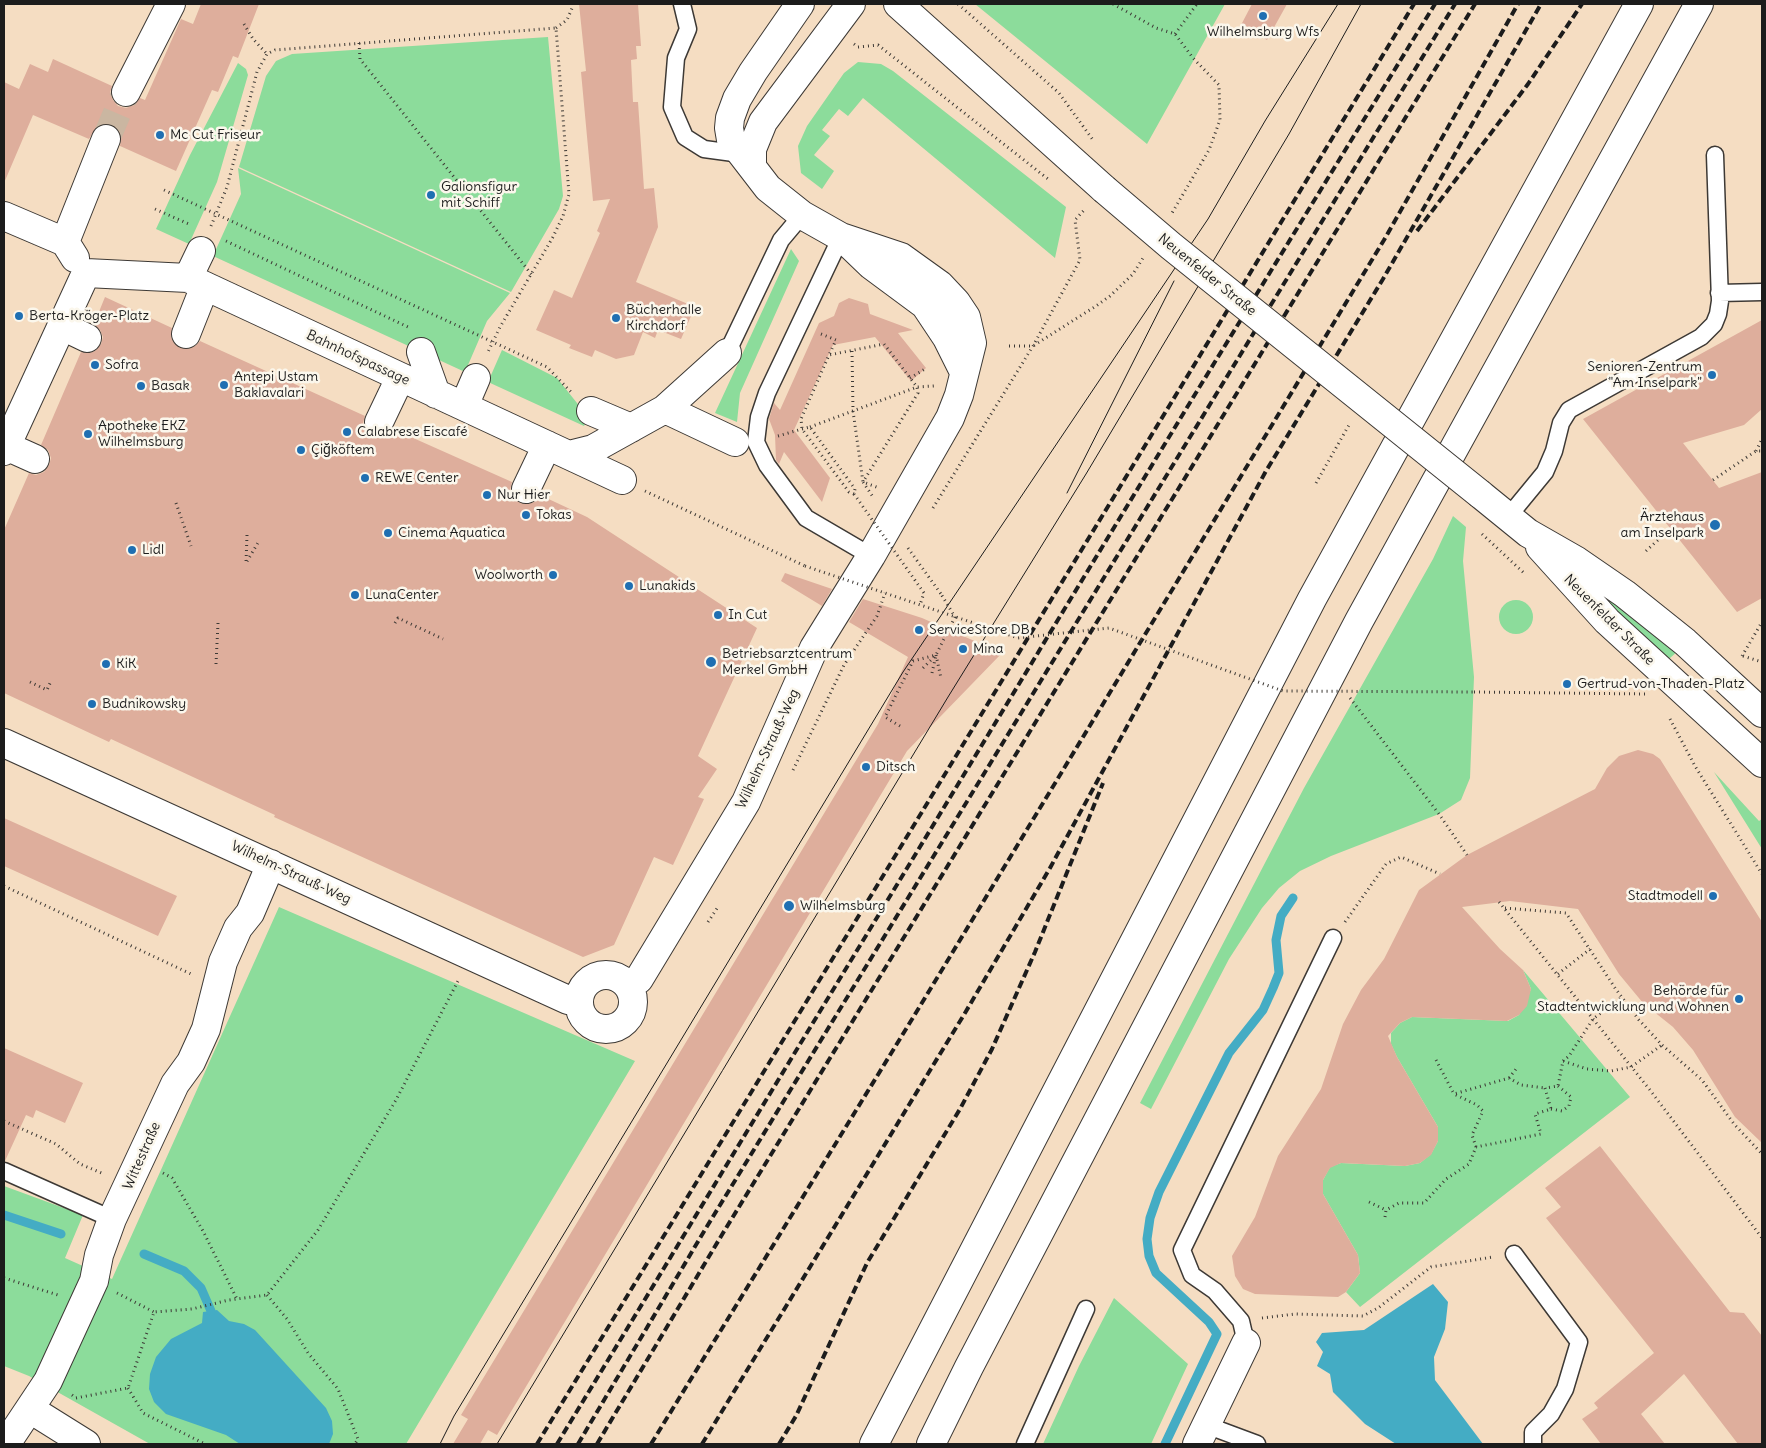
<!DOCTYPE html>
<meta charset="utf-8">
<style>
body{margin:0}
#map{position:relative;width:1766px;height:1448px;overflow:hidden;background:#f5ddc2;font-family:Delius,sans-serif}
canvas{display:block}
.frame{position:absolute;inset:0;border:5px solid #1c1c1c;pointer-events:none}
</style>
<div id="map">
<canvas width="1766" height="1448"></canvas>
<div class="frame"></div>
</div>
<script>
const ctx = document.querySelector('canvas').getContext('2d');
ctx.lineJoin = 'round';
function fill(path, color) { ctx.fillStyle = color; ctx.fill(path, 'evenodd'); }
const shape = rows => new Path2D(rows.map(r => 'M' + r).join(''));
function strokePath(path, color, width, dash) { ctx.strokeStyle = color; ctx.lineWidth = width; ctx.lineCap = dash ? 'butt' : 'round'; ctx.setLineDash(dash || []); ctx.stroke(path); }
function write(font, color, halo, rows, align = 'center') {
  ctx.font = font + ' Delius,sans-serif'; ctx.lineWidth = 5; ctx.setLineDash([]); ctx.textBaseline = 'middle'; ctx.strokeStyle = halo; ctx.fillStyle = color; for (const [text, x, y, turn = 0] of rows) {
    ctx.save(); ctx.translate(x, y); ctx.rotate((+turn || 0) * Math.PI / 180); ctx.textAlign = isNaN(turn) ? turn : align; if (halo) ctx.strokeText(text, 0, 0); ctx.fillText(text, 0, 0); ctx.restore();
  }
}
const green = shape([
 [975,4,1225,4,1147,144],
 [548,37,563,196,559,209,511,292,239,167,266,76,276,61,292,54],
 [858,62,881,64,893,71,1066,207,1055,258,863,98,848,116,839,109,822,130,830,136,814,155,834,171,822,189,801,173,798,146,807,126,844,73],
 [238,63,246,69,248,75,217,182,189,244,156,229,190,155],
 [238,168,510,293,487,321,465,372,213,256,241,194],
 [791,249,799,261,740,393,737,422,715,413],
 [502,350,557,378,581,408,590,413,584,426,488,382],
 [1453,516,1466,527,1463,561,1474,677,1470,778,1461,800,1439,814,1331,856,1300,871,1279,888,1262,908,1229,959,1151,1109,1140,1103,1304,788,1433,559],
 [1579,573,1678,651,1670,658,1660,660],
 '1499 617a17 17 0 1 1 34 0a17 17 0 1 1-34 0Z',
 [1714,772,1759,821,1762,819,1762,849],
 [279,907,635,1061,406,1444,150,1444,29,1376,4,1366,4,1186,83,1215,65,1258,112,1279],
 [1523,970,1630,1097,1360,1307,1346,1292,1360,1273,1358,1255,1323,1194,1323,1180,1330,1167,1341,1163,1405,1166,1420,1163,1431,1154,1438,1141,1438,1127,1397,1057,1391,1044,1391,1033,1400,1023,1412,1017,1508,1021,1519,1015,1531,989],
 [1114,1298,1188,1364,1151,1444,1043,1444,1079,1366]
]);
const water = shape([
 [1433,1284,1448,1302,1445,1329,1434,1357,1435,1380,1483,1444,1396,1444,1365,1424,1333,1392,1330,1374,1317,1366,1323,1352,1316,1342,1322,1333,1364,1330],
 [217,1310,229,1321,244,1324,255,1330,326,1408,332,1421,333,1434,329,1444,240,1444,226,1435,166,1414,154,1402,149,1389,150,1374,156,1357,171,1339,202,1323,203,1312]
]);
const stream = shape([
 [4,1215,61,1234],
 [144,1254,184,1271,201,1288,211,1311],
 [1165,1444,1217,1334,1209,1322,1156,1273,1149,1256,1147,1239,1150,1218,1159,1192,1229,1053,1263,1010,1273,988,1279,973,1276,940,1281,916,1293,898]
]);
const building = shape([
 [201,4,259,4,238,58,233,56,218,92,212,90,176,171,120,146,121,136,118,129,111,124,103,124,97,126,89,139,33,115,4,183,4,82,19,89,30,64,48,72,53,59,112,86,110,93,113,100,118,106,126,108,134,105,140,98,145,100,181,19,193,24],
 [579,4,638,4,641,46,636,46,637,59,631,60,633,102,638,102,644,189,654,188,658,227,636,282,695,307,681,339,658,330,655,338,643,332,634,355,616,359,595,350,592,357,569,348,571,345,536,330,554,290,572,298,600,233,597,231,610,199,593,201,581,72,586,71],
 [1252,4,1287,4,1267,40,1241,25],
 [105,297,172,328,171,337,174,343,180,348,189,349,195,346,200,341,365,416,363,423,366,430,373,436,381,437,387,435,393,429,512,482,510,490,513,497,520,503,528,504,534,502,540,495,587,517,757,628,698,756,717,769,698,797,704,799,673,865,654,857,614,945,583,957,274,817,275,815,111,739,109,742,4,693,4,530,29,473,36,475,44,472,49,465,51,458,48,450,41,445,81,352,89,353,95,351,101,344,103,337,100,330,94,324],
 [849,298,868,304,870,314,913,330,898,333,926,368,911,381,875,337,833,345,794,430,830,478,822,502,784,452,779,464,776,460,775,435,769,419,774,403,780,410,819,323,834,316,839,303],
 [1762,320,1762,409,1744,425,1683,443,1719,488,1762,472,1762,598,1737,612,1583,419],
 [785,573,832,589,822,606,781,581],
 [863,599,922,618,1002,653,907,751,497,1435,488,1430,480,1444,453,1444,468,1419,461,1415,878,724,908,657,849,622],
 [1638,750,1653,754,1660,759,1762,922,1762,1143,1735,1117,1693,1050,1673,1027,1643,1003,1619,974,1578,909,1510,901,1462,907,1500,949,1523,970,1531,989,1527,1006,1519,1015,1507,1021,1412,1017,1400,1023,1388,1036,1397,1057,1438,1127,1438,1141,1431,1155,1420,1163,1405,1166,1341,1163,1330,1168,1323,1180,1323,1194,1358,1255,1360,1273,1346,1292,1338,1297,1255,1294,1243,1289,1235,1276,1232,1256,1255,1217,1278,1156,1321,1089,1343,1024,1361,990,1384,959,1419,890,1467,855,1595,789,1607,768,1619,756],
 [4,818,177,896,158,936,4,866],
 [4,1048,83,1083,65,1123,36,1110,33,1118,26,1115,5,1161],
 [1600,1146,1730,1312,1744,1313,1762,1336,1762,1444,1738,1444,1684,1374,1641,1414,1665,1444,1601,1444,1582,1419,1598,1408,1594,1403,1654,1353,1546,1218,1561,1207,1545,1188]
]);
const streetTunnel = shape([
 [106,139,126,92]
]);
const path = shape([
 [958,4,1059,93,1093,140],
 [1113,4,1156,28,1175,34,1193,58,1219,85,1220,120,1209,150,1172,213],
 [244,24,253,39,267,54],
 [556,28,567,20,573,6],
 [1175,34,1197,4],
 [359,43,360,59,532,275],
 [854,44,858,47,878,45,1048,179],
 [164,190,547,367,571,392],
 [155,209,191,225],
 [211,226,227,187,257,72,267,54,275,50,556,28,569,194,563,216,553,237,500,327,487,354],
 [226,241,408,327],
 [821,334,836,340,829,355],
 [1009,346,1033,346,1096,306,1110,296,1133,274,1143,258],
 [852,351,853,411,863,482,879,488],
 [910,378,925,369],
 [810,427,917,387,934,386],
 [778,436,802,429,810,427,855,489,854,494,849,492,802,429,801,419,829,355,884,344,917,387,918,393,863,482,873,497],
 [1756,451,1762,439],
 [1713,480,1756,451,1762,451],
 [1316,483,1349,425],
 [645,491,805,566],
 [176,503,191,546],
 [933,508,1033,346,1080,260,1075,220,1085,209],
 [1482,534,1525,574],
 [247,535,246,563,259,541],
 [908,548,941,594],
 [1646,551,1670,529],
 [395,623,398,618,443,639],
 [936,655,941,678],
 [1742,656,1762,622],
 [1743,656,1762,662],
 [216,664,218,623],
 [923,668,936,655],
 [30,682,47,690,51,681],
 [1474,692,1646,694],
 [1350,698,1439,814,1467,855],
 [1670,719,1695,766,1762,874],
 [900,726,885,717,913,661,936,655],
 [793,770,844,665,877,616,885,593],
 [4,886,191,974],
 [1499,902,1650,1090,1762,1238],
 [1505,908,1566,913,1615,988,1639,1020,1662,1045,1702,1080,1734,1124,1762,1154],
 [708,922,718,907],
 [1345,922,1386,864,1401,857,1440,874],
 [1558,974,1590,949],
 [1436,1060,1454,1094],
 [1563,1061,1569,1056,1593,1019,1622,997],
 [1509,1078,1516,1069],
 [1551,1109,1562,1111,1569,1106,1571,1097,1558,1086],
 [4,1121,56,1144,80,1164,104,1174],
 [1476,1147,1472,1135,1483,1111,1477,1105,1454,1094,1509,1078,1521,1085,1545,1088],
 [163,1173,172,1178,203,1231,237,1299],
 [1369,1202,1386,1210],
 [1385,1217,1386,1210,1399,1203,1424,1203,1446,1179,1469,1164,1476,1147,1541,1134,1535,1114,1551,1109,1545,1088,1558,1086,1563,1061,1587,1069,1611,1071,1631,1067,1662,1045],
 [4,1278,58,1295],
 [117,1293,154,1312],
 [267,1295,287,1319,308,1353,338,1389,358,1439,355,1444],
 [1262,1318,1295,1314,1363,1316,1378,1308,1431,1267,1493,1257],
 [128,1388,143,1413,205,1444],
 [72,1395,76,1398,128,1388,154,1312,192,1309,229,1300,267,1295,318,1230,396,1100,458,981]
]);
const lane = shape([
 [682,4,688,29,676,58,672,107,685,137,704,149,741,154],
 [841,237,767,393,759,417,756,442,767,465,806,518,871,556],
 [1719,293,1762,292],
 [727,353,781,240,802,215],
 [1508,517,1545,472,1554,451,1561,423,1569,410,1701,337,1714,324,1718,314,1720,301,1715,155],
 [4,1171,112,1219],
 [1514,1254,1579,1342,1565,1389,1551,1414,1533,1432,1533,1444],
 [1246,1343,1241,1321,1215,1291,1192,1275,1182,1250,1333,938],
 [1206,1425,1257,1444],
 [1025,1444,1086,1309]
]);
const street = shape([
 [126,92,171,4],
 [752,165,752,149,763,122,851,4],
 [4,216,65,242,75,258],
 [846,241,871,265,925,305,947,338,964,372],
 [65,242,106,139],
 [86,273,188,278,622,480],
 [188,278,201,251],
 [62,326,87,338],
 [186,334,205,286],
 [421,352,436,394],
 [464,406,476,378],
 [665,409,735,442],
 [591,411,631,428],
 [379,422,400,378],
 [6,446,35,459],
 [4,451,86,273],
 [569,455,593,449,665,409,727,353],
 [526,489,547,445],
 [4,743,568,1000,578,1002],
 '579 1002a27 27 0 1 1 54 0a27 27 0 1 1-54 0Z',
 [629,987,639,979,746,802,814,648,871,556,950,418,959,395,972,343,966,317,956,302,940,285,901,257,841,237,802,215,768,188,731,140,729,128,730,118,737,99,753,72,800,4],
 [30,1409,86,1444],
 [6,1444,48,1381,94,1281,99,1255,112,1219,175,1084,191,1062,206,1029,223,962,238,928,250,913,271,864],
 [1197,1444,1246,1343]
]);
const secondary = shape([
 [898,4,1104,189],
 [1480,494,1528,533,1577,561,1625,594,1685,642,1762,713],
 [1540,547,1607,621,1762,763]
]);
const highway = shape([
 [874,1444,1312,599,1639,4],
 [931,1444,969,1367,1359,621,1699,4]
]);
const tram = shape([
 [1067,493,1174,281],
 [440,1444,454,1416,903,672,1208,219,1265,121,1338,4],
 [497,1444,948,697,1086,474,1289,134,1361,4]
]);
const rail = shape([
 [1417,231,1528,84,1582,4],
 [537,1444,1414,4],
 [557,1444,1194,396,1435,4],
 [578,1444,706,1228,1455,4],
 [597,1444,723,1233,1475,4],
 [651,1444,914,1016,1384,240,1518,4],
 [702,1444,965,1013,1050,868,1266,471,1383,279,1541,4],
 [779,1444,796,1416,867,1263,960,1109,992,1049,1035,952,1103,783]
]);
const pathBridge = shape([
 [854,494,924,593,920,605],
 [805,566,1018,638,1109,628,1283,691,1474,692],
 [932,673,936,655,955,617,941,594]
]);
const secondaryBridge = shape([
 [1104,189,1171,246,1480,494]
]);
const markers = [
 [1263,16,5,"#1f6fb2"],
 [160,135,5,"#1f6fb2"],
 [431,195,5,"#1f6fb2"],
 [19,316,5,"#1f6fb2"],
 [616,318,5,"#1f6fb2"],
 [95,365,5,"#1f6fb2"],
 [1712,375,5,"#1f6fb2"],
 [224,385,5,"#1f6fb2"],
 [141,386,5,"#1f6fb2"],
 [347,432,5,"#1f6fb2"],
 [88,434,5,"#1f6fb2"],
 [301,450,5,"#1f6fb2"],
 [365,478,5,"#1f6fb2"],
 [487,495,5,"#1f6fb2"],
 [526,515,5,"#1f6fb2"],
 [1715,525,6,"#1f6fb2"],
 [388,533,5,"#1f6fb2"],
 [132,550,5,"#1f6fb2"],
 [553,575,5,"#1f6fb2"],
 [629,586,5,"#1f6fb2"],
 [355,595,5,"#1f6fb2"],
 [718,615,5,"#1f6fb2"],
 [919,630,5,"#1f6fb2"],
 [963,649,5,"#1f6fb2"],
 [711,662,6,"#1f6fb2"],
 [106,664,5,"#1f6fb2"],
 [1567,684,5,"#1f6fb2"],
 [92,704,5,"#1f6fb2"],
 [866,767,5,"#1f6fb2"],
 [1713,896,5,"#1f6fb2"],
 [789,906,6,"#1f6fb2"],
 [1739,999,5,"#1f6fb2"]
];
const poiNames = [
 ["Wilhelmsburg Wfs",1263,32,"center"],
 ["Mc Cut Friseur",170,135],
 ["Galionsfigur",441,187],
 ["mit Schiff",441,203],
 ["Bücherhalle",626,310],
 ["Kirchdorf",626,326],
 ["Berta-Kröger-Platz",29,316],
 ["Sofra",105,365],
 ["Senioren-Zentrum",1702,367,"right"],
 ["\"Am Inselpark\"",1702,383,"right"],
 ["Antepi Ustam",234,377],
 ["Baklavalari",234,393],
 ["Basak",151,386],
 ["Apotheke EKZ",98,426],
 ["Wilhelmsburg",98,442],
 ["Calabrese Eiscafé",357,432],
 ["Çiğköftem",311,450],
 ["REWE Center",375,478],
 ["Nur Hier",497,495],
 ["Tokas",536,515],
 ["Ärztehaus",1704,517,"right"],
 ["am Inselpark",1704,533,"right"],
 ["Cinema Aquatica",398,533],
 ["Lidl",142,550],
 ["Woolworth",543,575,"right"],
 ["Lunakids",639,586],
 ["LunaCenter",365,595],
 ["In Cut",728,615],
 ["ServiceStore DB",929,630],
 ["Mina",973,649],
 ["Betriebsarztcentrum",722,654],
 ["Merkel GmbH",722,670],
 ["KiK",116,664],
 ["Gertrud-von-Thaden-Platz",1577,684],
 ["Budnikowsky",102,704],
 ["Ditsch",876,767],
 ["Stadtmodell",1703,896,"right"],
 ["Wilhelmsburg",800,906],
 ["Behörde für",1729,991,"right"],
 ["Stadtentwicklung und Wohnen",1729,1007,"right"]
];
const streetNames = [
 ["Neuenfelder Straße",1207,275,39],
 ["Bahnhofspassage",358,358,25],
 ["Neuenfelder Straße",1609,620,45],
 ["Wilhelm-Strauß-Weg",768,749,-65],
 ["Wilhelm-Strauß-Weg",291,873,25],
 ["Wittestraße",142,1156,-66]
];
fill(green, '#8cdc9b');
fill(water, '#44acc4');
strokePath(stream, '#44acc4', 9);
fill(building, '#deae9c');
strokePath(streetTunnel, '#cab6a1', 28, [28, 14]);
strokePath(lane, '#3d3935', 19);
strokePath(street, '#3d3935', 30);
strokePath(secondary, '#3d3935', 30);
strokePath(highway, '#3d3935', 30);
strokePath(path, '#3d3935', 3, [1, 4]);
strokePath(lane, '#fff', 16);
strokePath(street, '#fff', 28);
strokePath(secondary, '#fff', 28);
strokePath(highway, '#fff', 28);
strokePath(tram, '#1c1c1c', 1);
strokePath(rail, '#1c1c1c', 4, [8, 4]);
strokePath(secondaryBridge, '#3d3935', 30, []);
strokePath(pathBridge, '#3d3935', 3, [1, 4]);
strokePath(secondaryBridge, '#fff', 28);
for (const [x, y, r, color] of markers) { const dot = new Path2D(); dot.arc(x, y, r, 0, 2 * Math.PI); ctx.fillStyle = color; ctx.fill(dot); strokePath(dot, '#fbf7ec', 2); }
write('14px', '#1c1c1c', '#fbf7ec', poiNames, 'left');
write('14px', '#1c1c1c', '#fbf7ec', streetNames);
</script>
